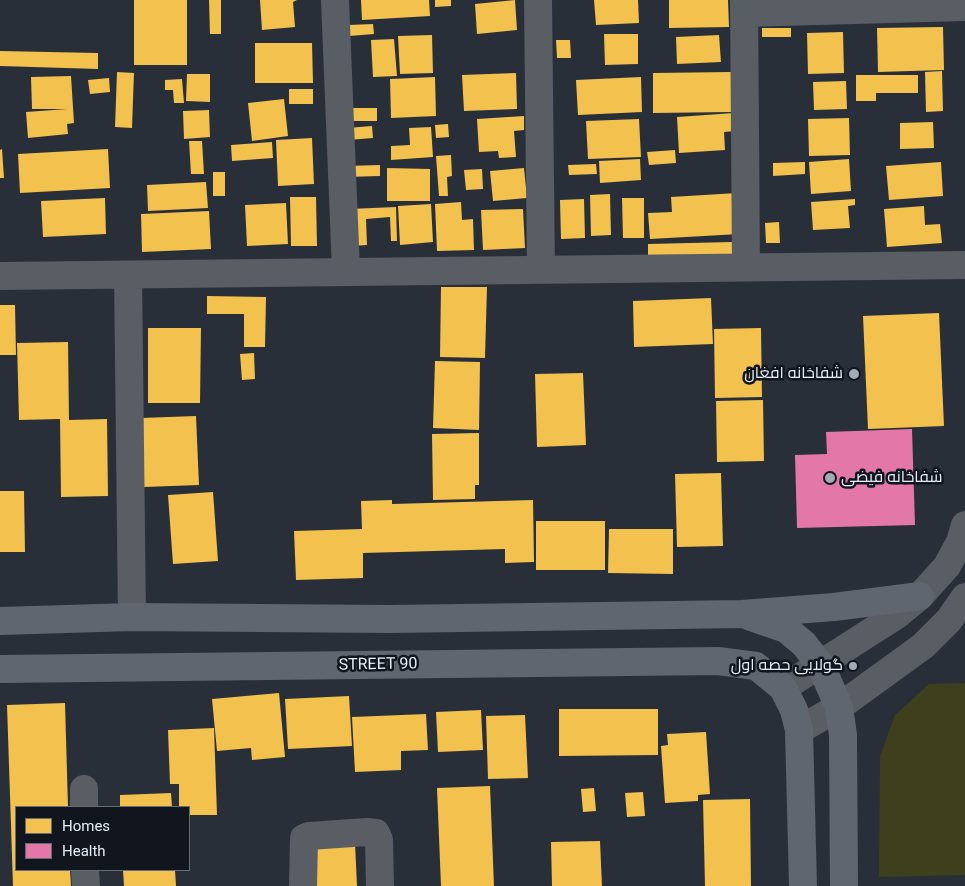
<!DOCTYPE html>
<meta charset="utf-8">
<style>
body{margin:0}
#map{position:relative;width:965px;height:886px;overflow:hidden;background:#292f39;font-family:Roboto,sans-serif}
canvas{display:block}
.legend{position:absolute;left:15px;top:806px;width:175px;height:65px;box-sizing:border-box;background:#11161e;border:1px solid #666c76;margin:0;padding:6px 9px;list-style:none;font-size:15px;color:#e5edf9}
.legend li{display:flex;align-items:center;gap:10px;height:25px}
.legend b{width:25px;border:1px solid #666c76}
</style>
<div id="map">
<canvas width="965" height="886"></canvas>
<ul class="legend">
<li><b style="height:14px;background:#f2c14e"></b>Homes</li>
<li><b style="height:14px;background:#e377a8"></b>Health</li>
</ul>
</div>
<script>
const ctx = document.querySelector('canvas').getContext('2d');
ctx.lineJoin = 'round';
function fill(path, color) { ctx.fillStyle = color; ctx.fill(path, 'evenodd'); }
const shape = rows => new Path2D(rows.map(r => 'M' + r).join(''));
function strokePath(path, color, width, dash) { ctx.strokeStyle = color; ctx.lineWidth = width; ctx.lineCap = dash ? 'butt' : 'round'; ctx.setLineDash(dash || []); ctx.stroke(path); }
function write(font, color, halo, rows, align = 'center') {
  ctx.font = font + ' Roboto,Cairo,sans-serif'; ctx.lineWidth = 5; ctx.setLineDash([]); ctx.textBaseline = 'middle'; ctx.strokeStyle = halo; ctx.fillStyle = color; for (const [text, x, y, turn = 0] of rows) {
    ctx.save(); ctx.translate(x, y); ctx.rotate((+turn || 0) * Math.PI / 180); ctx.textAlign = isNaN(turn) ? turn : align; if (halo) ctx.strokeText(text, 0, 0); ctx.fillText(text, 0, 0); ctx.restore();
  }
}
const green = shape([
 [965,683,965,875,879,877,880,756,895,715,929,684]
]);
const homes = shape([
 [134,0,187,0,187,65,134,65],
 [209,0,221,0,221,34,210,34],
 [260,0,297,0,293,2,295,27,262,30],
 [361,0,429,0,430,16,362,20],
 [435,0,451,0,451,6,435,7],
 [515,0,517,30,477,34,475,4],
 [594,0,638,0,639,23,596,25],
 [669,0,728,0,729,27,669,28],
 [373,24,374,34,349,36,348,25],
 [943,27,944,70,878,72,877,28],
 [762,28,791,28,791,37,762,37],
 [843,32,844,73,808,74,807,33],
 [604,34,638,34,638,64,605,65],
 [432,35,433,73,400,74,398,36],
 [719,35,721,62,677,64,676,37],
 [394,39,397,76,373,77,371,40],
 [556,40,570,40,571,58,557,58],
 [255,43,312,43,313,83,255,83],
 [0,51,98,53,98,69,0,66],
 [942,71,943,111,926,112,925,72],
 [117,72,134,73,132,128,115,127],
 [731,72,732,112,653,113,653,73],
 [516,73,517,109,464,111,462,75],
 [187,74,210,74,210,102,186,101],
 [856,75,918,75,918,93,876,93,876,101,856,101],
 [71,76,74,123,67,124,68,134,28,138,26,112,67,109,32,109,31,77],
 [435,77,436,116,391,118,390,79],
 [641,77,642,112,578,115,576,80],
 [109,78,110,92,90,94,88,80],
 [182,79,184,103,174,103,173,90,165,90,165,80],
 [846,81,847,109,814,110,813,82],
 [289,89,313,89,313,104,289,104],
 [284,99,288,136,252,141,248,103],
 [351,108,377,108,377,121,343,121],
 [209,110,210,137,184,139,183,111],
 [734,113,735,131,724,132,725,150,679,153,677,117],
 [524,116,524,130,514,131,516,157,499,158,498,151,479,152,477,119],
 [849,118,850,155,809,156,808,119],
 [639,119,641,157,588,159,586,121],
 [933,122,934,148,900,149,900,123],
 [448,124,449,137,436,138,435,125],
 [372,126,373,138,348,140,347,128],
 [431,127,433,157,391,160,391,146,410,145,409,128],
 [312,138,314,184,278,186,276,140],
 [189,141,202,141,204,174,191,174],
 [272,142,273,158,232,161,231,145],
 [2,149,4,178,0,178,0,150],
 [108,149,110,188,20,193,18,154],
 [675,150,676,163,649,165,647,152],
 [451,155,452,176,447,177,448,196,439,196,436,156],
 [640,159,641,180,600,183,599,161],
 [849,159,851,191,811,194,809,162],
 [805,162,805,174,773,176,773,163],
 [941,162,943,196,889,200,886,166],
 [596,164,597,174,569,175,568,165],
 [380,165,380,176,346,177,346,166],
 [387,168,430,169,430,201,387,201],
 [524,168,527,198,493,201,490,171],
 [482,169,483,189,466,190,464,170],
 [213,172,225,172,225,196,213,196],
 [206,182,208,208,148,211,147,185],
 [737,193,740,234,650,239,648,213,672,212,671,197],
 [610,194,611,235,591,236,590,195],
 [290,197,316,197,317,246,291,246],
 [105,198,106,234,43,237,41,201],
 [622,198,644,198,644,238,623,238],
 [584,199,585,238,561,239,560,200],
 [855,199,855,205,848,206,850,228,813,230,811,202],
 [461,202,462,220,473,219,474,250,437,251,435,204],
 [286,203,288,244,247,246,245,205],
 [431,204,433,242,400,245,398,206],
 [924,206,925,225,940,224,942,243,887,247,884,209],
 [396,207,397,241,391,241,390,217,366,219,367,245,351,246,349,209],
 [523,209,525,248,483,250,481,210],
 [209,211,211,249,142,252,141,214],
 [779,222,780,243,766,243,765,223],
 [732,242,732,255,648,257,648,244],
 [441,287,487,287,485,358,440,357],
 [207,296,266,297,265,347,244,347,244,314,207,314],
 [711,298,713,344,634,347,633,301],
 [0,305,15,305,16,355,0,355],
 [939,313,944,426,868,429,863,316],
 [148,328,201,328,200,403,148,403],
 [761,328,762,397,715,398,714,329],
 [68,342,69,420,107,419,108,496,61,497,60,419,19,420,17,343],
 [254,353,255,379,242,380,240,354],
 [435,361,480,362,479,430,433,428],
 [583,373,586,445,537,447,535,374],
 [763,400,764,461,717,462,716,401],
 [196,416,199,485,144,487,141,418],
 [479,433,479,485,475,485,475,499,433,500,432,434],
 [721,473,723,546,677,547,675,474],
 [0,491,24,491,25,552,0,552],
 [213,492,218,561,173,564,168,495],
 [392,500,392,504,533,500,534,562,505,563,505,549,363,553,363,578,296,580,294,531,362,529,361,501],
 [536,521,605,521,605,570,536,570],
 [609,529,673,529,673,574,608,573],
 [279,693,285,757,252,760,251,748,217,751,212,699],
 [349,696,352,746,288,749,285,699],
 [65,703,68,807,16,807,16,870,70,870,71,886,13,886,7,705],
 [559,709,658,709,658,755,559,756],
 [481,710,483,750,438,752,436,712],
 [426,714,428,750,401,751,401,770,355,772,352,717],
 [525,715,528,778,488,779,486,716],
 [214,728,217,815,189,815,189,807,179,807,179,784,170,784,168,730],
 [706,732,710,794,698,795,698,801,665,803,661,746,668,745,667,734],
 [490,786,494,886,441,886,437,788],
 [594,788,596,811,583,812,581,789],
 [643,792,645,816,627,817,625,793],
 [171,793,172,807,120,807,120,795],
 [750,799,751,886,705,886,703,800],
 [600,841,602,886,552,886,551,842],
 [355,843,357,886,314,886,311,847],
 [123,870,175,870,176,886,124,886]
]);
const health = shape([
 [912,429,915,525,797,528,795,455,827,454,826,432]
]);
const minor = shape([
 [335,0,346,271],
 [538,0,541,270],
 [744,0,746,267],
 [744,13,965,7],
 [128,275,132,617],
 [0,276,965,265],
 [783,688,897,615,920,596,947,566,960,542,965,525],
 [799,730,839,707,923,646,949,620,965,597],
 [84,789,84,807],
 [85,870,86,886],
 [303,886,304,838,309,836,367,832,376,833,379,840,380,886]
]);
const major = shape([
 [751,617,786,629,804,644,821,666,839,707,843,735,844,886],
 [0,621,132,617,390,619,742,614,834,607,920,596],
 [0,669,718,661,756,666,783,688,794,710,799,730,803,886]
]);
const markers = [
 [854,374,6,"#a3aab6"],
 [830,478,6,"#a3aab6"],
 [853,666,5,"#a3aab6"]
];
const poiNames = [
 ["شفاخانه افغان",843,374],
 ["شفاخانه فیضی",841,478,"left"],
 ["گولایی حصه اول",843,666]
];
const streetNames = [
 ["STREET 90",378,665,-1]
];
fill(green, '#3e3f1c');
fill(homes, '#f2c14e');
fill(health, '#e377a8');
strokePath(minor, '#595d64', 28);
strokePath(major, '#60666f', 28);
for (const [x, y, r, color] of markers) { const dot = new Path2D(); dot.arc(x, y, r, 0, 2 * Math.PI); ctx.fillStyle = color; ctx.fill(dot); strokePath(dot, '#11161e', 2); }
write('16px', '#e5edf9', '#11161e', poiNames, 'right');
write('16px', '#e5edf9', '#11161e', streetNames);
</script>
